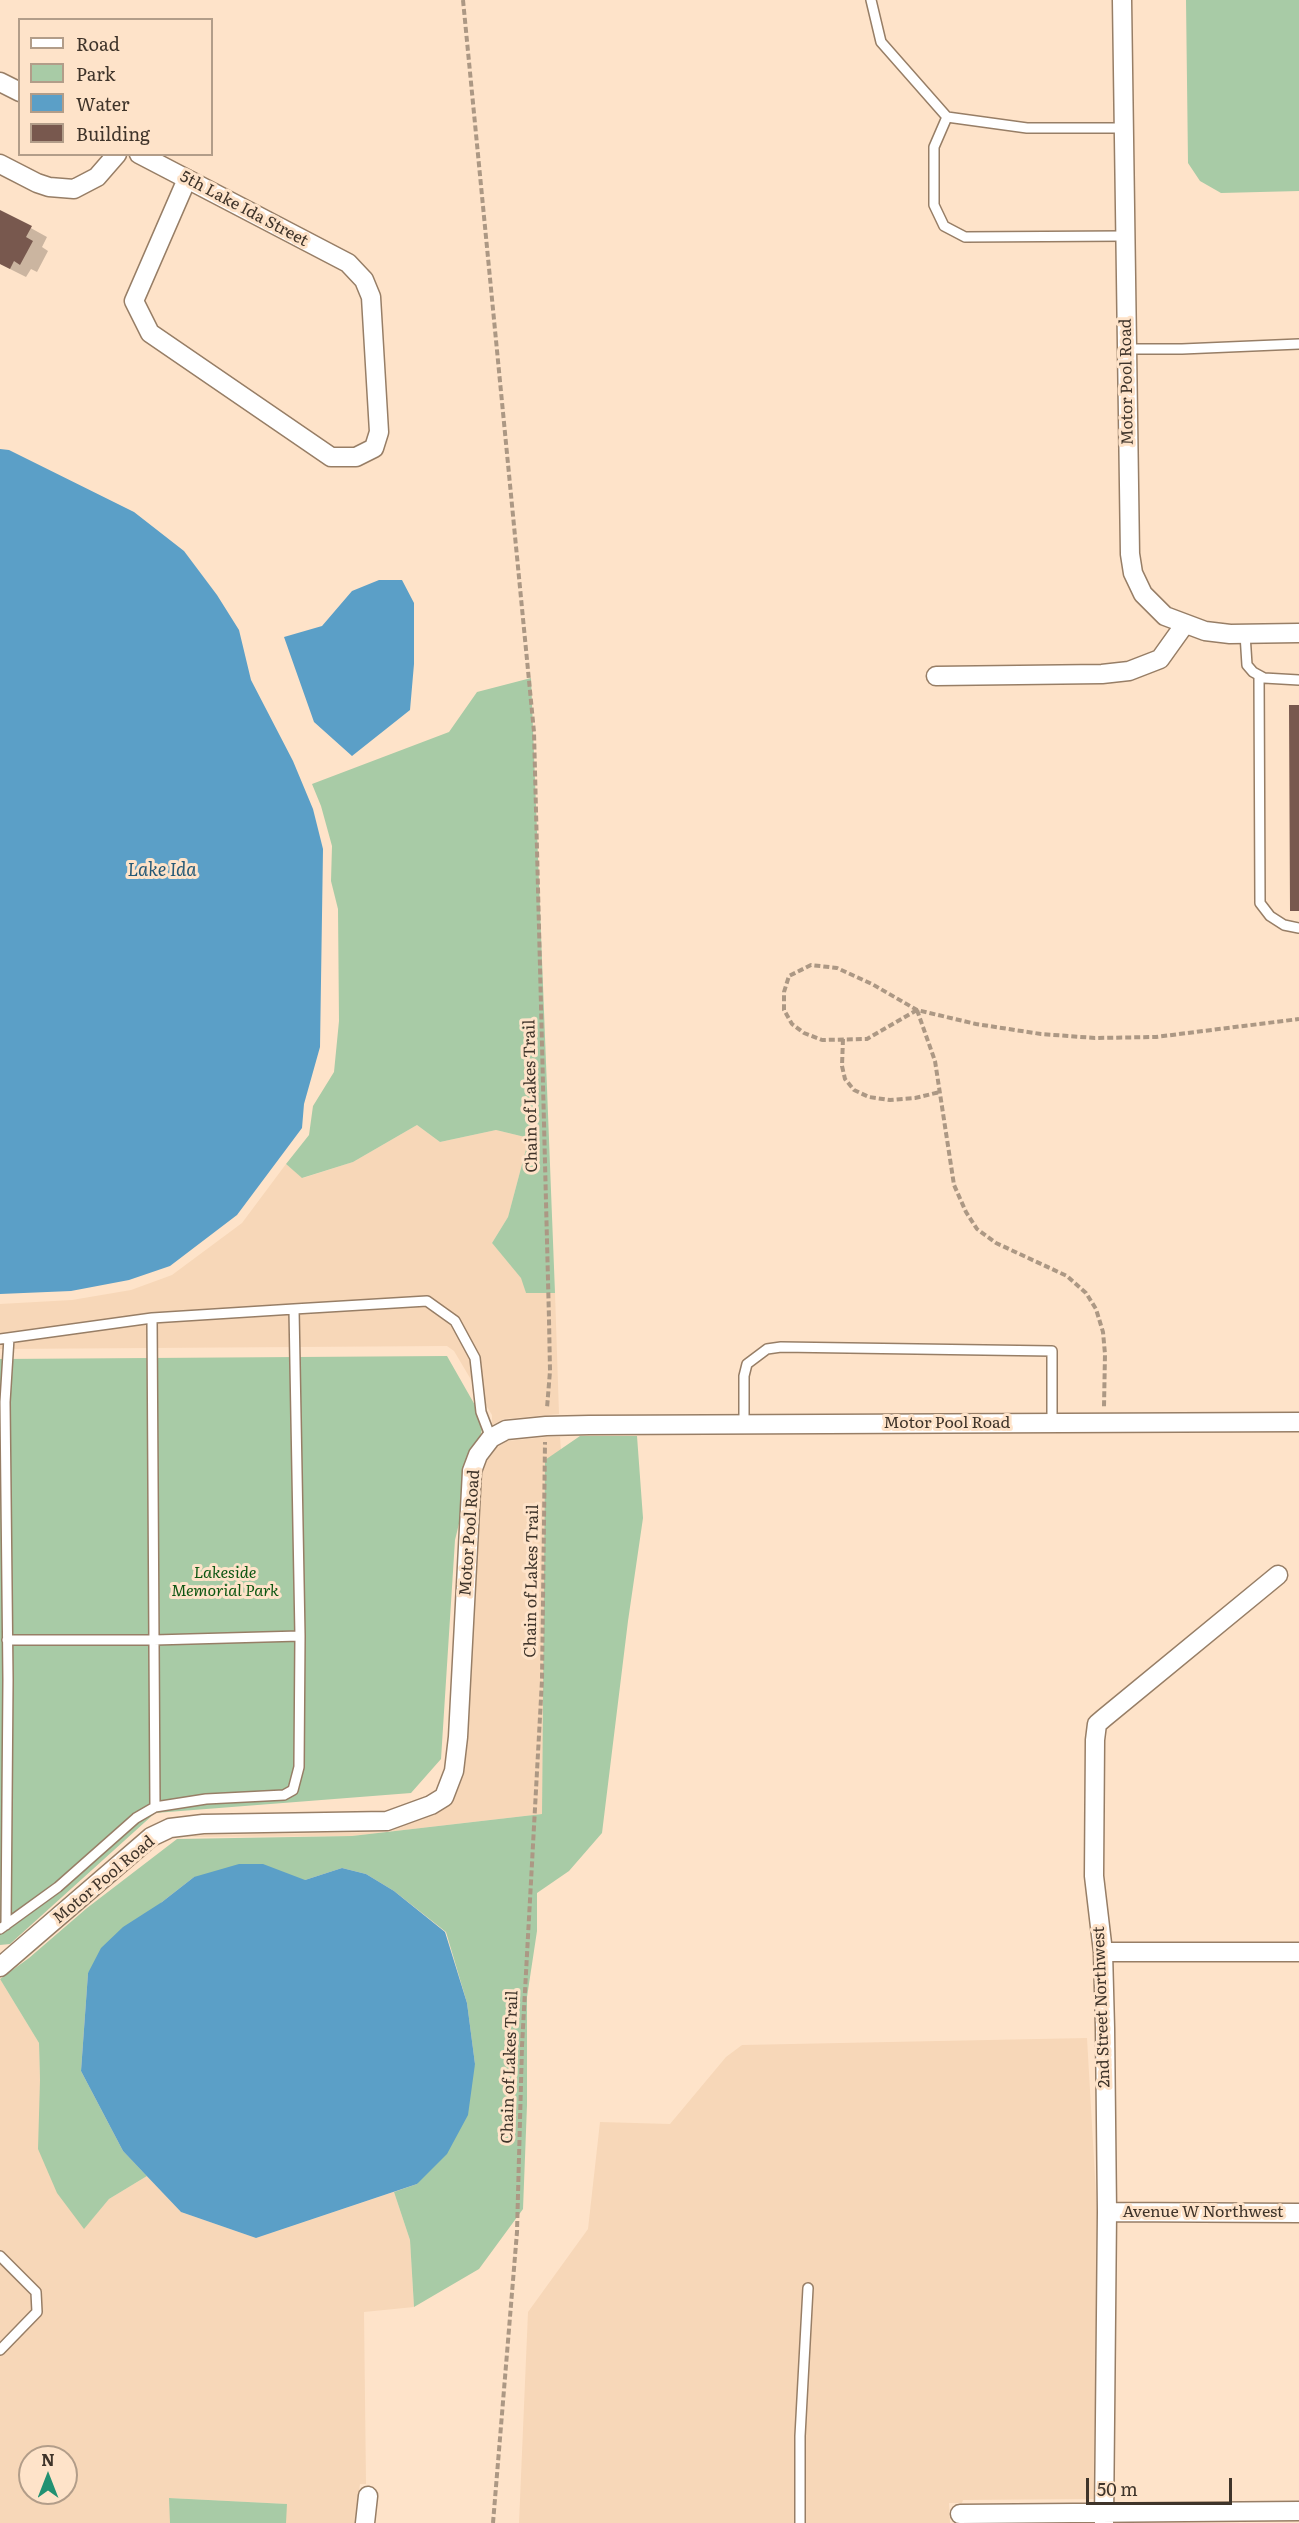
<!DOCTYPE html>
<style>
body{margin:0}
#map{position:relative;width:1299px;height:2523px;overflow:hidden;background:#fee3c9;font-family:Literata,serif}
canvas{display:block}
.legend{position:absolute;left:18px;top:18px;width:195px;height:138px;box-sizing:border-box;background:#fee3c9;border:2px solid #b29d89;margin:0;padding:8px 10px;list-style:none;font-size:18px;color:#3f342a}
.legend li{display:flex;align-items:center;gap:12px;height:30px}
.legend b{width:30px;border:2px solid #b29d89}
.north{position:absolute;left:18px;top:2445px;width:60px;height:60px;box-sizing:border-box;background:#fee3c9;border:2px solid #b29d89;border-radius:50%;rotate:0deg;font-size:16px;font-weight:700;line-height:24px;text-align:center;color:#3f342a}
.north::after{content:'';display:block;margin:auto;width:21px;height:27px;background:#229172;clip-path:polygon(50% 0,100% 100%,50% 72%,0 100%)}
.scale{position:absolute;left:1086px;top:2478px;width:146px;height:27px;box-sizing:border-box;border:3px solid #3f342a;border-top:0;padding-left:8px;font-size:18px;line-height:21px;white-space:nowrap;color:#3f342a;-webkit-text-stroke:4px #fee3c9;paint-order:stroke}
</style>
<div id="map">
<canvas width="1299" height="2523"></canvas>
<ul class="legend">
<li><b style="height:8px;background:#fff"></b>Road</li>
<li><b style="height:16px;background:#a8cba6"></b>Park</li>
<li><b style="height:16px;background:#5b9fc7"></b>Water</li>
<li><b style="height:16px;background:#78584e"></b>Building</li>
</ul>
<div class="north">N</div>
<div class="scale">50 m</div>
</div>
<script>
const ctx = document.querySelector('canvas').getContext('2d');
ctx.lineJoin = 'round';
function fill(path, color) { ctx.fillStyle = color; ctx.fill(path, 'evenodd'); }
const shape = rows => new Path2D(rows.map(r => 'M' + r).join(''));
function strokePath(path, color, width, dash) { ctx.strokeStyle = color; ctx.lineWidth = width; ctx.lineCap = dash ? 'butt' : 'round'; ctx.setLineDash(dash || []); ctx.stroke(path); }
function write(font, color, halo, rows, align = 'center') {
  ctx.font = font + ' Literata,serif'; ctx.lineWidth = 6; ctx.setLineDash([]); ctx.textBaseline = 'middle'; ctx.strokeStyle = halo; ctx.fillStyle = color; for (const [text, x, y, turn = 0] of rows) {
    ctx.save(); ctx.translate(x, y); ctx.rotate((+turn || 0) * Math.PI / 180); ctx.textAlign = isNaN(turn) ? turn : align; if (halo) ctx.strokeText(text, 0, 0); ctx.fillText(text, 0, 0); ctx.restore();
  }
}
const built = shape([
 [417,1125,440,1142,496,1130,529,1138,508,1217,492,1243,522,1278,526,1293,555,1293,559,1414,504,1419,492,1425,492,1415,454,1351,447,1346,0,1349,0,1304,72,1300,131,1290,172,1275,242,1223,286,1164,303,1178,353,1162],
 [546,1437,560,1437,561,1450,545,1461,542,1814,352,1836,186,1837,203,1835,388,1832,434,1815,452,1804,464,1775,468,1738,482,1473,487,1461,497,1447,508,1441],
 [0,1979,39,2043,40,2080,84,2228,109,2199,147,2176,181,2212,256,2238,394,2192,410,2240,414,2307,364,2312,366,2484,360,2484,355,2523,286,2523,286,2504,170,2498,170,2523,0,2523],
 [30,2457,66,2457,66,2493,30,2493],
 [1087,2038,1097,2212,1094,2499,963,2500,962,2503,949,2503,950,2523,519,2523,528,2312,588,2229,600,2122,670,2124,726,2057,742,2045]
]);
const green = shape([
 [1186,0,1299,0,1299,191,1221,193,1200,181,1188,163],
 [531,678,555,1293,526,1293,521,1278,492,1243,508,1217,529,1138,496,1130,440,1142,417,1125,353,1162,302,1178,286,1164,309,1135,313,1106,334,1072,339,1021,338,909,331,881,332,846,321,806,312,784,449,732,477,692],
 [447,1356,484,1421,455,1540,441,1759,411,1793,155,1813,10,1944,0,1945,0,1359],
 [580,1436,637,1436,643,1518,628,1621,602,1833,569,1871,537,1893,537,1931,527,1997,527,2105,523,2209,479,2269,414,2307,410,2240,394,2192,417,2184,475,2064,467,2003,446,1932,394,1891,366,1874,342,1868,305,1880,194,1877,162,1902,88,1973,81,2071,123,2151,147,2176,109,2199,84,2229,57,2193,38,2149,40,2080,39,2043,0,1979,29,1958,87,1908,177,1839,352,1836,542,1814,545,1460],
 [169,2498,287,2504,286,2523,170,2523]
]);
const water = shape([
 [0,449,9,450,134,512,184,551,217,595,239,630,251,680,293,761,313,809,323,849,320,1047,304,1104,302,1128,237,1215,170,1266,129,1280,71,1291,0,1294],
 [379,580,402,580,414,603,414,664,410,710,352,756,314,722,284,637,322,626,352,591],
 [239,1864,263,1864,305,1880,342,1868,366,1874,394,1891,445,1932,467,2003,475,2064,468,2115,447,2154,417,2184,256,2238,181,2212,123,2151,81,2071,88,1973,101,1948,123,1927,162,1902,194,1877]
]);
const shadow = shape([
 [0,211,47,237,42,247,48,251,37,272,31,269,26,277,0,264]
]);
const building = shape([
 [0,210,32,226,26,237,33,241,20,265,14,261,10,269,0,264],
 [1289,705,1299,705,1299,911,1290,911]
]);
const path = shape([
 [463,0,534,732,549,1319,550,1371,547,1408],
 [917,1010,867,1039,822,1040,804,1033,792,1024,784,1010,784,992,789,976,811,965,837,968,872,984,917,1010,976,1024,1041,1034,1095,1038,1156,1037,1299,1019],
 [917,1010,935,1061,954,1185,966,1212,977,1229,996,1243,1067,1276,1086,1293,1096,1309,1103,1332,1105,1354,1104,1407],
 [843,1039,842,1066,845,1079,854,1090,869,1097,890,1100,915,1098,940,1092],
 [493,2523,517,2232,522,2046,542,1680,545,1442]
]);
const lane = shape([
 [871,0,881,42,947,117,1027,128,1123,128],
 [947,117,934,147,934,205,944,226,965,237,1124,236],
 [1126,349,1182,349,1299,344],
 [1245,634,1247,665,1253,672,1264,678,1299,680],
 [1259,676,1260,903,1270,916,1284,925,1299,928],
 [294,1309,427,1301,455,1321,475,1358,481,1412,491,1438],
 [152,1318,155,1807],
 [0,1339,152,1318,294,1309,300,1636,299,1767,293,1790,284,1795,206,1799,155,1807,136,1818,58,1887,0,1929],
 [744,1424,744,1376,747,1364,767,1349,781,1347,1052,1351,1052,1423],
 [7,1640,154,1640,300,1636],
 [6,1925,8,1680,5,1402,9,1338],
 [0,2256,36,2292,37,2312,0,2350],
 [800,2523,800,2436,808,2288]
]);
const street = shape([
 [1122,0,1130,554,1133,573,1143,594,1165,616,1205,631,1230,634,1299,633],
 [0,82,20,92],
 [139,154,187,179,348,263,364,280,371,297,379,432,374,448,356,457,331,457,150,333,134,301,187,179],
 [0,164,37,183,49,187,74,189,97,177,117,154],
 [936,676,1102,674,1129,671,1160,659,1185,624],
 [1103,1952,1299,1952],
 [0,1967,151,1837,170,1828,203,1824,387,1821,431,1805,444,1797,454,1771,458,1737,472,1471,478,1455,491,1438,506,1430,546,1426,589,1425,1299,1422],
 [1107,2212,1299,2213],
 [960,2514,1299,2511],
 [365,2523,368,2496],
 [1104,2523,1107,2212,1105,2028,1103,1952,1094,1876,1095,1740,1097,1724,1104,1718,1278,1575]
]);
const streetNames = [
 ["5th Lake Ida Street",244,209,28],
 ["Motor Pool Road",1127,382,-91],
 ["Chain of Lakes Trail",531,1096,-91],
 ["Motor Pool Road",947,1423],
 ["Motor Pool Road",470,1533,-86],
 ["Chain of Lakes Trail",532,1581,-89],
 ["Motor Pool Road",104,1880,-40],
 ["2nd Street Northwest",1102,2007,-92],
 ["Chain of Lakes Trail",510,2067,-88],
 ["Avenue W Northwest",1203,2212]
];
const parkNames = [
 ["Lakeside",225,1573],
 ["Memorial Park",225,1591]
];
const waterNames = [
 ["Lake Ida",162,871]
];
fill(built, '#f7d7b8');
fill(green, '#a8cba6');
fill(water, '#5b9fc7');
fill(shadow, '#0003');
fill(building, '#78584e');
strokePath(lane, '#977e66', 12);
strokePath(street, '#977e66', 21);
strokePath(path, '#ac9884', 4, [6, 3]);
strokePath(lane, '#fff', 9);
strokePath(street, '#fff', 18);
write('16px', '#3f342a', '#fee3c9', streetNames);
write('italic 16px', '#0d5612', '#fee3c9', parkNames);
write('italic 18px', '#245875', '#fee3c9', waterNames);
</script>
